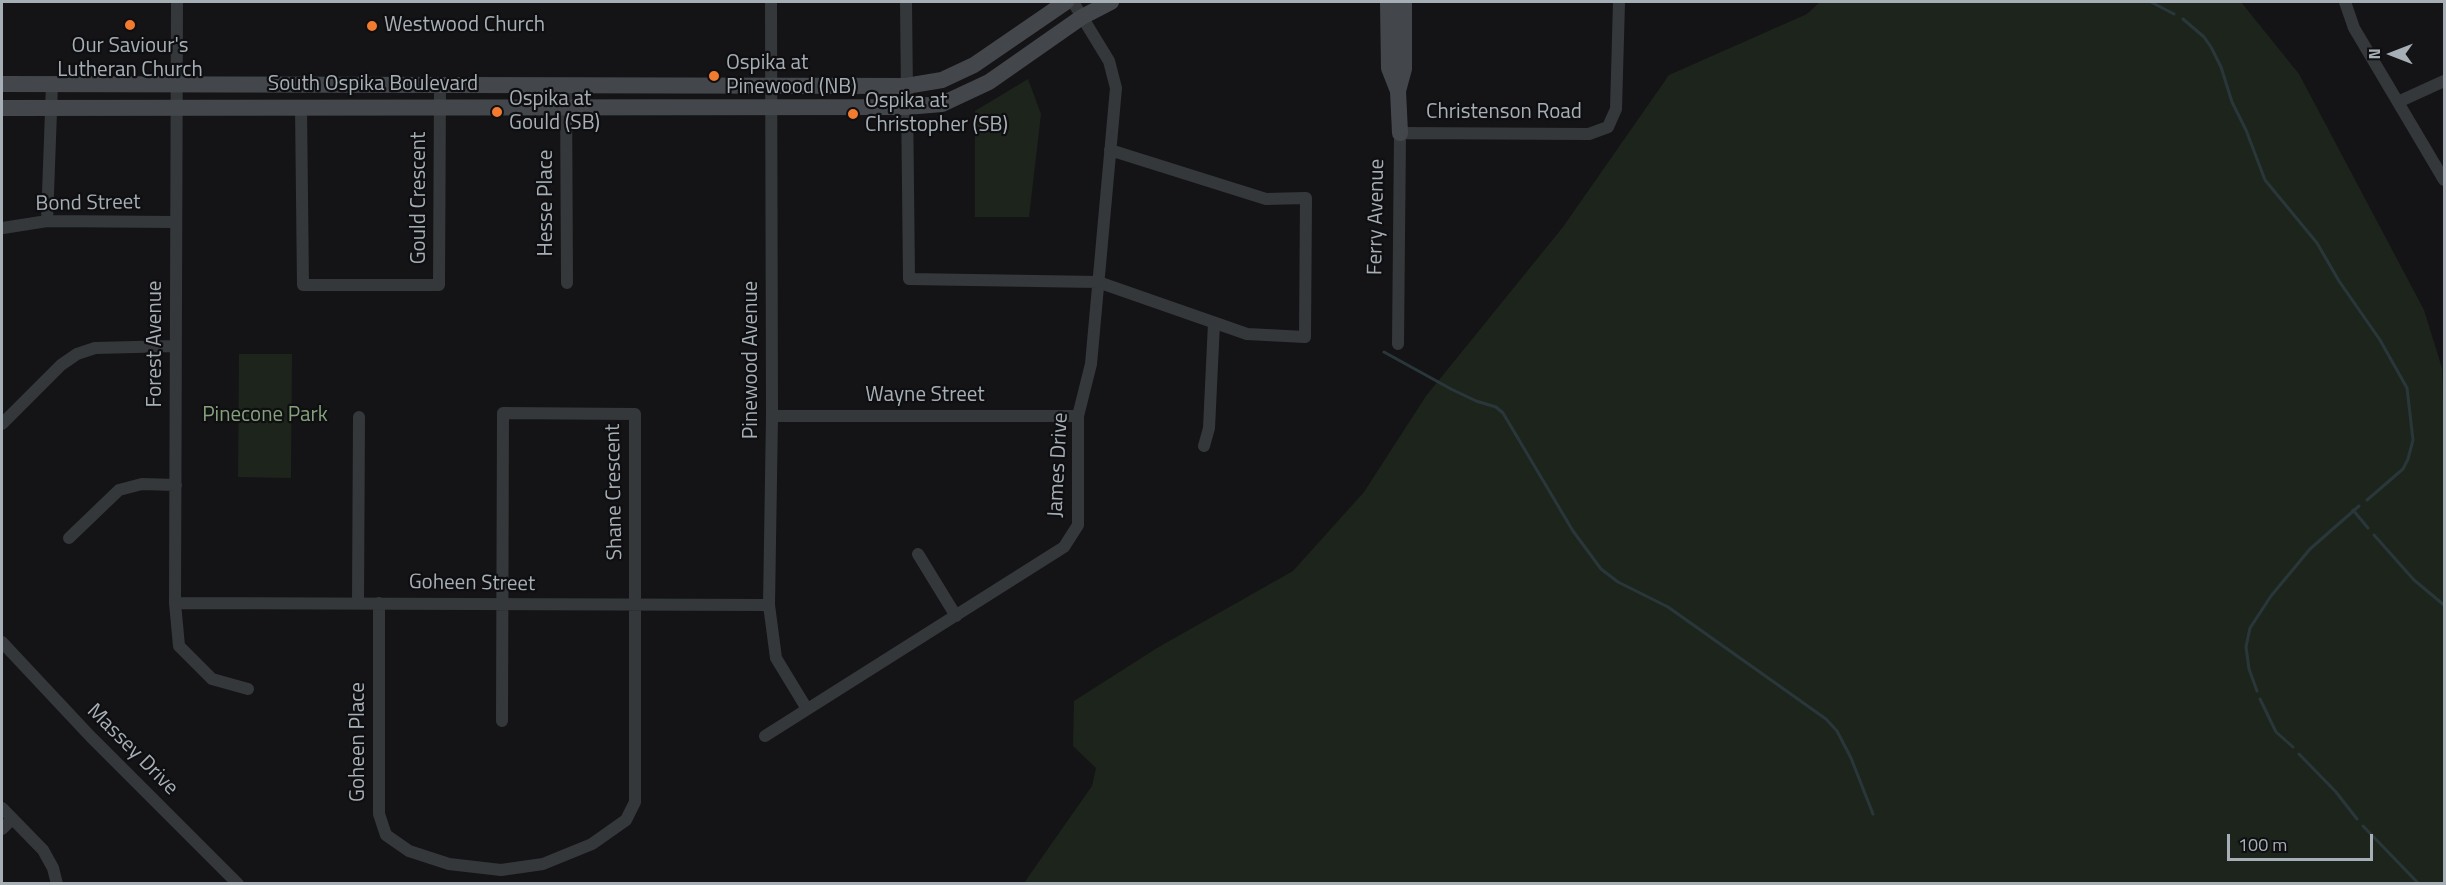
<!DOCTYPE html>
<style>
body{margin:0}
#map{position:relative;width:2446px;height:885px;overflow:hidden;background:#141416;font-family:"Titillium Web",sans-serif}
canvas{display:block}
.frame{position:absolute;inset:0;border:3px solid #a6afb6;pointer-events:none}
.north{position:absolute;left:2362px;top:24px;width:60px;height:60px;-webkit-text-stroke:4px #0f0f11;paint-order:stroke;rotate:270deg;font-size:16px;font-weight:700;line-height:24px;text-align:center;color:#a6afb6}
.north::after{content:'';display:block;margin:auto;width:21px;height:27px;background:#a6afb6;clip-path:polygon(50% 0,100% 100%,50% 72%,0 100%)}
.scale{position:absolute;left:2227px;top:834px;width:146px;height:27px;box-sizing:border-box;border:3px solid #a6afb6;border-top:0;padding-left:8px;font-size:18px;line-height:21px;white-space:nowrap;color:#a6afb6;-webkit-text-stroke:4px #0f0f11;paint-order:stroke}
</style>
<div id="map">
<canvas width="2446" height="885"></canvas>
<div class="frame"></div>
<div class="north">N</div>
<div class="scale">100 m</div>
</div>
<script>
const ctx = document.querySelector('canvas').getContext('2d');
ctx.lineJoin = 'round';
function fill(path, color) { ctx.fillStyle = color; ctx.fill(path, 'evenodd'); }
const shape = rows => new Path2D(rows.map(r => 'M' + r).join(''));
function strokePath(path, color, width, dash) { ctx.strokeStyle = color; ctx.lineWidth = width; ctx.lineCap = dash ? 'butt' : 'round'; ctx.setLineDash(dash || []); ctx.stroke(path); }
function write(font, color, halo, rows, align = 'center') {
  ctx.font = font + ' "Titillium Web",sans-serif'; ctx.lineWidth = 4.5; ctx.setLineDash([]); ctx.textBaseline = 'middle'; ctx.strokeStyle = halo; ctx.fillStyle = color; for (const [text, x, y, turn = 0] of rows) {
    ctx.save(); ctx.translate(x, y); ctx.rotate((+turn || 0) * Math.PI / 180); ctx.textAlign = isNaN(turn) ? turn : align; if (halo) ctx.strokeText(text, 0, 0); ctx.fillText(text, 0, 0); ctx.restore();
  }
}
const green = shape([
 [1820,2,2241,2,2299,74,2424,310,2442,368,2444,432,2444,883,1024,883,1092,786,1096,768,1073,746,1074,701,1157,648,1293,571,1364,492,1426,396,1563,227,1669,75,1807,14],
 [1028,79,1041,114,1029,217,975,217,975,111],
 [239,354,292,354,291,478,238,477]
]);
const stream = shape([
 [2151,2,2174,14],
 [2183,19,2204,37,2211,47,2221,67,2232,102,2246,130,2265,180,2317,243,2339,281,2380,340,2407,388,2413,440,2408,459,2403,469,2367,500],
 [1384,352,1451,389,1476,401,1496,407,1503,413,1573,531,1601,569,1618,582,1668,607,1826,719,1837,731,1851,758,1873,814],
 [2353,510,2368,528],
 [2374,535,2414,580,2444,605],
 [2257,691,2249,669,2246,647,2250,628,2271,596,2310,549,2359,506],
 [2260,699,2276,732,2293,747],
 [2299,754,2336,792,2357,819],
 [2363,826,2419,884]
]);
const street = shape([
 [177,2,175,603,179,646,212,679,248,689],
 [771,2,772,416,769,605,776,658,807,709],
 [906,2,909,279,1098,282,1247,334,1305,337,1306,198,1266,199,1110,150],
 [2345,2,2354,28,2444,180],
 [566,86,567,283],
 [2398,102,2444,81],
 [301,108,303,285,439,285,440,86],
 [47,221,52,84],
 [3,228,47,221,175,222],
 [1398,344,1400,133,1589,134,1608,127,1616,109,1619,2],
 [772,416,1078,416],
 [2,424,61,365,77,354,95,348,175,346],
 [1204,446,1209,428,1214,323],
 [69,538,119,490,142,484,176,485],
 [918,554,956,616],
 [175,603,769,605],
 [358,603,359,417],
 [379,603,379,814,386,835,409,851,449,864,501,870,543,864,592,844,626,820,635,802,635,414,503,413,502,721],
 [2,642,90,736,238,884],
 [765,736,1064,547,1078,525,1078,416,1091,364,1116,88,1109,61,1073,2],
 [2,808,43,850,53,868,57,884],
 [2,829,12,819]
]);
const secondary = shape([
 [1388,2,1389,68,1398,91],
 [2,84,906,86,942,80,974,65,1066,2],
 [2,108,906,107,942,104,989,82,1082,17,1111,2],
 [1400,133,1398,91,1404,69,1404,2]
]);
const markers = [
 [130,25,6,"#f37b2f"],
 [372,26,6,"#f37b2f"],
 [714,76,6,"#f37b2f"],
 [497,112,6,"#f37b2f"],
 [853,114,6,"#f37b2f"]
];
const poiNames = [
 ["Westwood Church",384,26],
 ["Our Saviour's",130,47,"center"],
 ["Lutheran Church",130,71,"center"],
 ["Ospika at",726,64],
 ["Pinewood (NB)",726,88],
 ["Ospika at",509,100],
 ["Gould (SB)",509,124],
 ["Ospika at",865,102],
 ["Christopher (SB)",865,126]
];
const streetNames = [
 ["South Ospika Boulevard",373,85],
 ["Christenson Road",1504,113],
 ["Gould Crescent",420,198,-90],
 ["Hesse Place",547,203,-90],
 ["Bond Street",88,204,-1],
 ["Ferry Avenue",1377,217,-89],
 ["Forest Avenue",156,344,-90],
 ["Pinewood Avenue",752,360,-90],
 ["Wayne Street",925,396],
 ["James Drive",1059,465,-87],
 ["Shane Crescent",615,492,-91],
 ["Goheen Street",472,584,1],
 ["Goheen Place",359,742,-90],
 ["Massey Drive",132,750,45]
];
const parkNames = [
 ["Pinecone Park",265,416]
];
fill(green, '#1d241c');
strokePath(stream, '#2a373a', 3);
strokePath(street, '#35383b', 12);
strokePath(secondary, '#43474b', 16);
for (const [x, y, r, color] of markers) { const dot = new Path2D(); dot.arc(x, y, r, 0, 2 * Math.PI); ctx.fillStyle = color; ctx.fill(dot); strokePath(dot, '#0f0f11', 2); }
write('21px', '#a6afb6', '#0f0f11', poiNames, 'left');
write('21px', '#a6afb6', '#0f0f11', streetNames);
write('21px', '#84a17c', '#0f0f11', parkNames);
</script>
